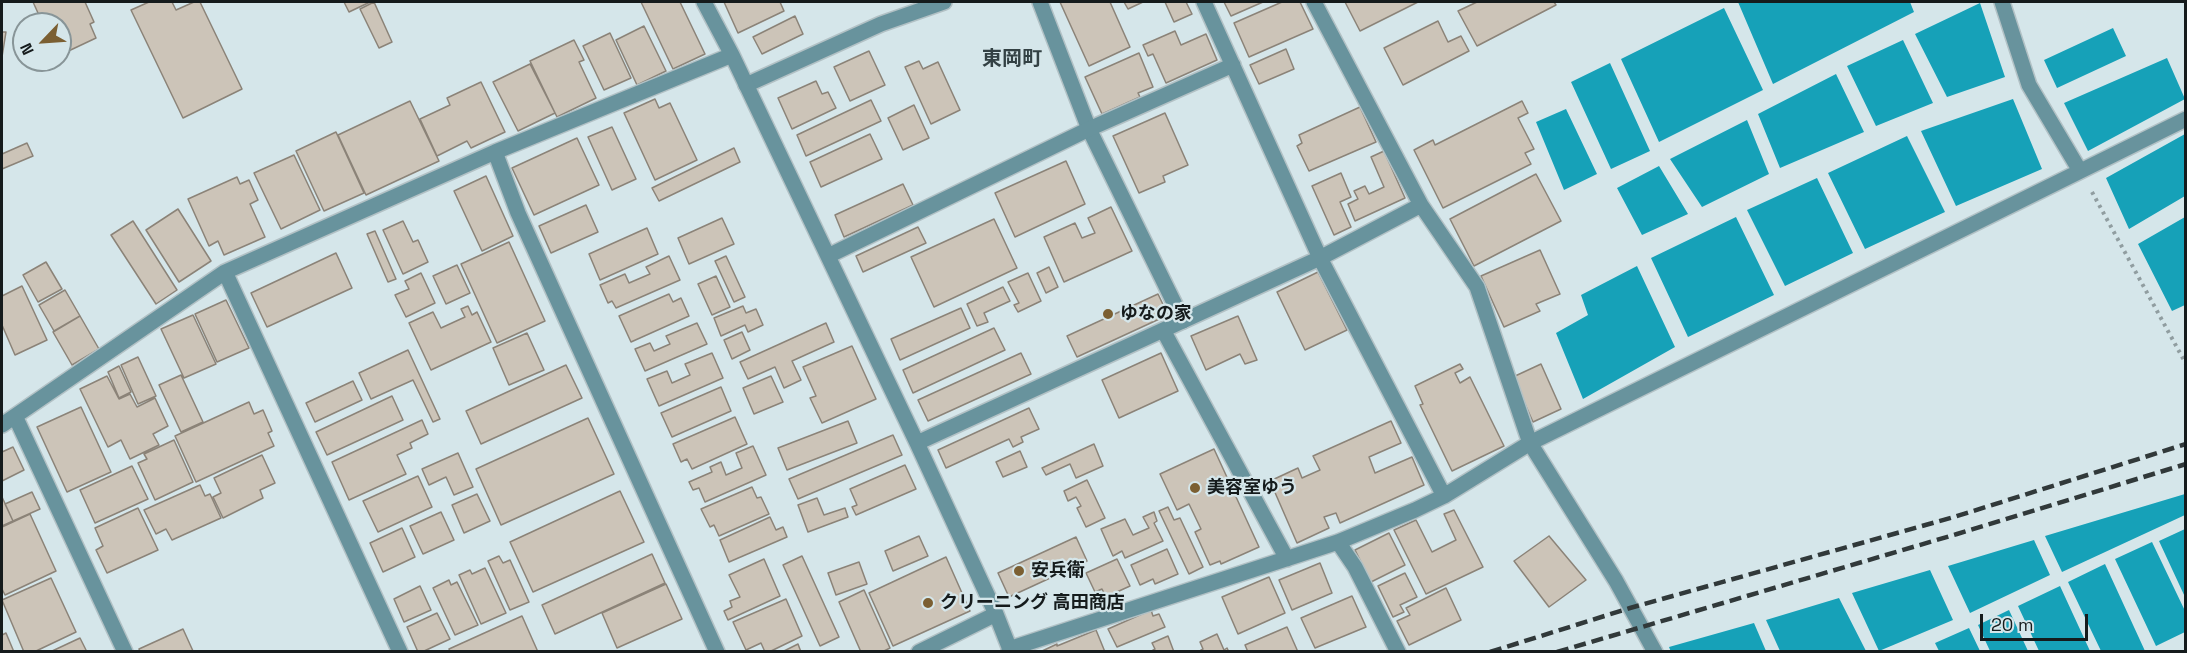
<!DOCTYPE html>
<html>
<head>
<meta charset="utf-8">
<style>
	body { margin:0 }
	#map { position:relative; width:2187px; height:653px; overflow:hidden; background:#d5e6ea; font-family:"Space Grotesk",sans-serif }
	canvas { display:block }
	.frame { position:absolute; inset:0; border:3px solid #151b1c; pointer-events:none }
	.north { position:absolute; left:12px; top:12px; width:60px; height:60px; box-sizing:border-box; background:#d5e6ea; border:2px solid #889598; border-radius:50%; rotate:245deg; font-size:16px; font-weight:700; line-height:24px; text-align:center; color:#151b1c }
	.north::after { content:''; display:block; margin:auto; width:21px; height:27px; background:#7b5f32; clip-path:polygon(50% 0,100% 100%,50% 72%,0 100%) }
	.scale { position:absolute; left:1980px; top:614px; width:108px; height:27px; box-sizing:border-box; border:3px solid #151b1c; border-top:0; padding-left:8px; font-size:18px; line-height:21px; white-space:nowrap; color:#151b1c; -webkit-text-stroke:4px #d5e6ea; paint-order:stroke }
</style>
</head>
<body>
<div id="map">
<canvas width="2187" height="653"></canvas>
<div class="frame"></div>
<div class="north">N</div>
<div class="scale">20 m</div>
</div>
<script>
const c = document.querySelector('canvas').getContext('2d');
c.lineJoin = 'round';
function paint(path, color) { c.fillStyle = color; c.fill(path, 'evenodd'); }
const shape = rows => new Path2D(rows.map(r => 'M' + r).join(''));
function strokePath(path, color, width, dash) { c.strokeStyle = color; c.lineWidth = width; c.lineCap = dash ? 'butt' : 'round'; c.setLineDash(dash || []); c.stroke(path); }
function drawText(font, color, halo, rows, align = 'center') {
  c.font = font + ' "Space Grotesk","Noto Sans JP",sans-serif'; c.lineWidth = 4.5; c.setLineDash([]); c.textBaseline = 'middle'; c.strokeStyle = halo; c.fillStyle = color; for (const [text, x, y, turn = 0] of rows) {
    c.save(); c.translate(x, y); c.rotate((+turn || 0) * Math.PI / 180); c.textAlign = isNaN(turn) ? turn : align; if (halo) c.strokeText(text, 0, 0); c.fillText(text, 0, 0); c.restore();
  }
}
paint(shape([
	[1738,2,1910,2,1914,12,1773,84],
	[1980,3,2005,77,1947,97,1915,34],
	[1724,8,1763,90,1659,142,1621,59],
	[2113,28,2126,56,2057,88,2044,60],
	[1903,40,1933,103,1876,126,1847,66],
	[2167,58,2185,99,2088,151,2064,103],
	[1610,63,1650,151,1611,169,1571,82],
	[1836,74,1864,132,1780,168,1758,114],
	[2013,99,2042,169,1956,206,1921,131],
	[1566,109,1597,174,1564,190,1536,122],
	[1747,120,1769,174,1702,207,1670,159],
	[2185,134,2185,196,2129,229,2106,178],
	[1907,136,1945,212,1865,249,1828,173],
	[1659,166,1688,214,1642,235,1617,188],
	[1817,178,1853,253,1785,286,1747,210],
	[1736,217,1774,295,1688,337,1651,258],
	[2185,217,2185,305,2172,311,2138,244],
	[1637,266,1675,347,1583,399,1556,333,1588,315,1581,295],
	[2185,494,2185,515,2062,572,2045,536],
	[2185,529,2185,597,2159,541],
	[2034,540,2050,575,1970,613,1948,566],
	[2152,542,2186,613,2185,632,2156,646,2115,559],
	[2105,564,2145,651,2101,651,2068,582],
	[1930,570,1953,620,1879,651,1852,593],
	[2060,586,2090,651,2039,651,2018,606],
	[1839,598,1866,651,1780,651,1766,620],
	[2009,610,2028,651,1990,651,1978,625],
	[1754,623,1766,651,1671,652,1669,647],
	[1969,628,1980,651,1939,651,1935,643]
]), '#16a1b8');
const building = shape([
	[33,2,85,2,94,22,90,24,96,38,60,55,60,24,43,24,33,2],
	[149,2,172,2,176,10,194,2,200,2,242,89,183,118,131,10,149,2],
	[344,2,370,2,349,12,344,2],
	[374,2,392,42,379,48,360,9,374,2],
	[641,2,680,2,705,54,673,69,641,2],
	[724,2,780,2,784,11,738,33,724,2],
	[1060,2,1110,2,1130,47,1089,66,1060,2],
	[1124,2,1143,2,1128,9,1124,2],
	[1165,2,1186,2,1192,14,1174,22,1165,2],
	[1224,2,1263,2,1231,16,1224,2],
	[1282,2,1300,2,1313,29,1249,57,1234,23,1282,2],
	[1345,2,1418,2,1360,31,1345,2],
	[1477,2,1554,2,1556,5,1477,46,1458,11,1477,2],
	[795,16,803,34,762,54,753,37,795,16],
	[1438,21,1448,42,1461,36,1469,51,1403,85,1384,48,1438,21],
	[644,26,666,71,637,85,616,40,644,26],
	[1175,31,1181,45,1206,34,1217,60,1166,83,1153,54,1148,56,1143,45,1175,31],
	[2,32,6,32,2,57,2,32],
	[610,33,631,78,604,90,583,46,610,33],
	[574,40,584,60,579,62,596,98,557,117,530,61,574,40],
	[1286,49,1294,69,1259,84,1250,65,1286,49],
	[869,51,885,85,850,101,834,67,869,51],
	[1139,53,1153,87,1138,93,1140,97,1102,114,1085,77,1139,53],
	[919,61,923,69,938,62,960,110,931,124,905,67,919,61],
	[530,64,555,113,518,131,493,82,530,64],
	[816,81,822,94,828,92,836,108,792,129,778,98,816,81],
	[481,82,505,132,471,148,467,141,437,156,420,119,450,105,447,98,481,82],
	[655,99,659,108,670,103,697,160,655,180,624,113,655,99],
	[871,100,881,121,806,156,797,135,871,100],
	[410,101,439,161,366,195,338,135,410,101],
	[1522,101,1528,113,1518,118,1534,149,1525,153,1531,164,1443,208,1414,150,1433,140,1435,145,1522,101],
	[914,105,929,138,903,150,888,118,914,105],
	[1360,107,1376,142,1309,171,1297,146,1302,143,1299,135,1360,107],
	[1165,113,1188,165,1163,176,1165,182,1139,193,1113,136,1165,113],
	[612,127,636,179,612,190,588,137,612,127],
	[336,132,364,193,324,211,296,151,336,132],
	[870,134,882,159,821,187,810,162,870,134],
	[577,138,599,185,534,215,512,168,577,138],
	[27,143,33,156,2,169,2,154,27,143],
	[734,148,740,162,659,201,652,188,734,148],
	[1384,151,1405,198,1355,221,1348,204,1358,199,1354,191,1365,186,1369,194,1384,187,1371,157,1384,151],
	[294,155,320,210,281,229,254,173,294,155],
	[1066,161,1085,204,1015,237,995,193,1066,161],
	[1341,173,1351,197,1340,202,1351,227,1334,235,1312,186,1341,173],
	[1536,174,1561,221,1474,266,1450,219,1536,174],
	[486,176,513,236,482,251,454,191,486,176],
	[237,177,240,184,249,180,258,200,250,204,265,237,224,255,218,241,209,246,188,199,237,177],
	[903,184,913,205,844,237,835,215,903,184],
	[586,205,598,232,551,253,539,226,586,205],
	[1111,207,1132,251,1064,282,1044,237,1075,223,1082,238,1095,233,1088,218,1111,207],
	[178,209,211,261,179,282,146,230,178,209],
	[722,218,734,244,689,264,678,238,722,218],
	[994,219,1017,268,934,307,911,257,994,219],
	[133,221,177,290,156,304,111,235,133,221],
	[403,221,413,242,418,240,428,262,403,274,383,230,403,221],
	[918,227,926,243,863,272,856,256,918,227],
	[647,228,658,254,600,280,589,254,647,228],
	[375,231,396,279,388,282,367,234,375,231],
	[509,242,545,321,497,343,461,264,509,242],
	[1540,250,1560,294,1536,304,1540,311,1504,327,1481,276,1540,250],
	[336,253,352,288,267,327,251,293,336,253],
	[669,256,680,280,616,308,612,301,608,303,600,285,625,274,629,283,650,274,646,267,669,256],
	[726,256,745,297,734,302,715,261,726,256],
	[46,262,62,289,38,302,23,275,46,262],
	[457,265,470,293,446,304,433,276,457,265],
	[1049,267,1058,287,1046,293,1037,273,1049,267],
	[1318,272,1347,330,1305,350,1277,292,1318,272],
	[421,273,435,303,406,317,395,295,409,289,405,281,421,273],
	[1028,273,1041,301,1018,312,1014,305,1019,303,1008,282,1028,273],
	[716,276,730,307,712,315,698,284,716,276],
	[22,286,47,340,15,355,2,325,2,296,22,286],
	[1003,287,1010,301,984,313,988,322,977,326,967,304,1003,287],
	[65,290,80,316,54,331,39,305,65,290],
	[669,294,673,302,681,298,689,316,631,342,619,316,669,294],
	[1158,294,1168,315,1077,357,1067,336,1158,294],
	[226,300,249,348,217,362,195,314,226,300],
	[468,306,472,315,477,312,491,342,431,370,409,323,433,312,441,328,465,317,461,309,468,306],
	[743,306,746,313,756,309,763,325,748,332,745,325,721,336,714,318,743,306],
	[961,308,970,328,900,360,891,339,961,308],
	[193,315,216,364,184,378,161,329,193,315],
	[80,316,99,349,72,365,53,332,80,316],
	[1238,316,1257,360,1245,364,1240,354,1206,370,1191,336,1238,316],
	[697,323,707,344,645,371,635,349,650,343,654,351,670,344,666,336,697,323],
	[826,323,834,342,792,361,801,380,784,388,775,367,748,379,740,362,826,323],
	[994,328,1005,350,913,393,903,370,994,328],
	[742,332,750,350,732,359,724,340,742,332],
	[527,333,544,370,509,385,493,348,527,333],
	[852,346,876,399,822,423,810,398,816,396,803,367,852,346],
	[408,350,440,419,433,422,413,380,371,399,359,373,408,350],
	[712,353,723,378,659,406,647,379,667,371,672,383,690,375,685,364,712,353],
	[1021,353,1031,374,928,421,918,400,1021,353],
	[1161,353,1178,391,1119,418,1102,380,1161,353],
	[138,357,156,396,138,404,121,365,138,357],
	[1460,364,1463,369,1455,373,1460,383,1470,377,1504,446,1452,471,1420,405,1423,404,1415,386,1460,364],
	[1541,364,1561,409,1533,422,1513,377,1541,364],
	[566,365,582,398,481,444,466,411,566,365],
	[119,366,131,392,119,398,108,372,119,366],
	[181,375,203,422,181,432,159,385,181,375],
	[107,376,119,399,130,394,137,407,155,398,168,426,153,434,159,445,130,459,121,440,108,447,80,389,107,376],
	[771,376,783,402,754,414,743,388,771,376],
	[353,381,362,400,315,422,306,403,353,381],
	[721,387,731,411,672,437,661,413,721,387],
	[392,396,403,420,327,455,316,432,392,396],
	[249,402,254,414,263,410,272,431,268,433,274,446,196,482,175,436,249,402],
	[81,407,111,472,67,492,37,427,81,407],
	[1029,408,1039,429,1021,437,1023,442,1013,447,1009,439,946,468,938,450,1029,408],
	[735,417,747,444,692,469,687,459,681,462,673,444,735,417],
	[588,418,614,474,501,525,476,469,588,418],
	[422,420,428,434,410,443,412,448,397,455,406,474,349,500,332,462,422,420],
	[848,421,857,443,787,470,778,448,848,421],
	[1391,421,1401,443,1369,457,1375,473,1412,457,1424,485,1340,523,1336,513,1324,517,1329,528,1297,543,1270,481,1298,468,1302,478,1320,470,1313,456,1391,421],
	[893,435,902,455,798,499,789,479,893,435],
	[174,440,193,482,155,500,138,463,147,459,144,454,174,440],
	[1094,444,1103,466,1076,478,1070,464,1046,475,1042,468,1094,444],
	[753,446,766,475,705,502,699,488,693,490,689,482,712,472,710,467,721,462,726,475,742,468,736,453,753,446],
	[13,447,24,470,2,481,2,452,13,447],
	[1214,449,1259,547,1221,564,1220,561,1210,565,1195,532,1201,529,1189,504,1177,510,1160,474,1214,449],
	[1020,451,1027,467,1003,477,996,462,1020,451],
	[458,453,473,487,454,495,446,477,429,485,422,469,458,453],
	[262,455,275,483,260,490,263,498,223,518,213,497,221,493,214,478,262,455],
	[905,465,916,489,856,515,852,507,857,505,850,489,905,465],
	[132,466,148,499,95,523,80,490,132,466],
	[418,476,432,507,378,532,363,501,418,476],
	[1087,480,1105,518,1086,527,1077,508,1081,506,1076,497,1068,501,1064,491,1087,480],
	[200,485,205,496,210,494,221,518,172,540,166,529,156,534,144,510,200,485],
	[752,487,757,498,761,497,769,514,719,536,714,525,710,527,701,509,752,487],
	[620,491,644,542,533,592,510,542,620,491],
	[32,492,40,509,13,521,5,504,32,492],
	[477,494,490,521,464,533,452,505,477,494],
	[2,497,13,521,2,526,2,497],
	[817,498,824,515,845,508,848,517,808,532,798,505,817,498],
	[1168,507,1174,520,1180,518,1203,567,1189,574,1159,511,1168,507],
	[138,508,158,550,107,573,96,550,103,546,95,528,138,508],
	[1454,510,1483,567,1426,594,1394,530,1416,520,1432,552,1456,540,1444,514,1454,510],
	[441,512,454,540,423,554,410,526,441,512],
	[1154,512,1157,521,1154,523,1163,541,1125,558,1122,551,1113,556,1101,529,1125,519,1133,535,1149,528,1143,517,1154,512],
	[30,514,56,571,5,595,2,589,2,527,30,514],
	[770,517,776,530,783,527,787,537,729,562,720,540,770,517],
	[402,528,415,557,383,572,370,543,402,528],
	[1389,533,1405,565,1371,582,1355,550,1389,533],
	[919,536,928,556,893,571,885,551,919,536],
	[1549,536,1586,580,1549,607,1514,561,1549,536],
	[1076,537,1087,561,1009,597,998,573,1076,537],
	[1167,549,1178,574,1155,584,1153,579,1140,585,1131,565,1167,549],
	[652,554,665,583,555,634,542,605,652,554],
	[499,556,503,563,510,560,529,602,510,610,488,561,499,556],
	[802,556,839,637,820,646,783,565,802,556],
	[946,557,970,611,893,646,869,593,946,557],
	[764,559,780,596,728,620,724,611,732,607,730,601,740,597,729,575,764,559],
	[1117,559,1130,586,1106,597,1102,589,1095,592,1086,573,1117,559],
	[859,562,867,584,836,595,828,573,859,562],
	[1320,563,1332,593,1292,610,1279,580,1320,563],
	[485,568,506,613,481,624,459,575,470,570,472,574,485,568],
	[1405,573,1417,597,1400,605,1404,612,1393,617,1378,586,1405,573],
	[1269,577,1285,613,1238,634,1222,597,1269,577],
	[51,578,76,632,34,652,24,652,2,600,51,578],
	[449,580,451,585,457,582,478,625,455,635,433,588,449,580],
	[666,584,682,619,617,648,602,613,666,584],
	[420,586,431,610,404,622,394,599,420,586],
	[1446,588,1461,620,1409,645,1397,621,1410,615,1406,608,1446,588],
	[864,590,890,648,882,652,861,652,839,602,864,590],
	[1352,596,1366,627,1315,648,1301,618,1352,596],
	[786,599,802,636,769,652,765,652,761,643,746,650,733,622,786,599],
	[1151,610,1153,616,1159,614,1165,627,1117,647,1108,629,1151,610],
	[437,613,450,639,422,652,418,652,407,627,437,613],
	[522,616,538,652,450,652,449,649,522,616],
	[1287,627,1298,652,1248,652,1245,645,1287,627],
	[183,629,193,651,140,652,139,649,183,629],
	[1096,630,1105,652,1040,652,1057,644,1057,646,1096,630],
	[6,633,14,652,2,652,2,635,6,633],
	[1217,634,1224,650,1227,648,1229,652,1198,652,1203,649,1200,642,1217,634],
	[1168,636,1174,652,1150,652,1155,649,1152,643,1168,636],
	[80,638,87,652,50,652,80,638],
	[798,644,801,652,782,652,798,644]
]);
paint(building, '#ccc4b8');
strokePath(building, '#8b8378', 1.5);
const service = shape([
	[1040,2,1089,129,1183,321],
	[746,85,881,24,944,2]
]);
const minor = shape([
	[704,2,732,55,917,443,996,614,1011,652],
	[1204,2,1320,258,1444,496],
	[1314,2,1421,205,1477,287,1530,443,1616,581,1655,652],
	[2002,2,2029,85,2080,171],
	[495,152,518,213,717,652],
	[828,256,1089,129,1233,65],
	[225,272,400,652],
	[1163,330,1287,559],
	[15,416,125,652],
	[2,425,225,272,495,152,732,55],
	[917,443,1320,258,1421,205],
	[1338,542,1355,567,1398,652],
	[1009,649,1338,542,1415,510,1444,496,1530,443,2186,119],
	[919,652,996,614]
]);
strokePath(service, '#b2c1c5', 18);
strokePath(minor, '#b2c1c5', 18);
strokePath(shape([
	[2092,192,2186,364]
]), '#909da0', 4, [3, 4.5]);
strokePath(service, '#68939d', 15);
strokePath(minor, '#68939d', 15);
strokePath(shape([
	[1490,652,1630,608,1954,517,2186,444],
	[1557,652,1957,534,2186,464]
]), '#31393a', 4.5, [12, 6]);
for (const [x, y, r, color] of [
	[1108,314,6,"#7b5f32"],
	[1195,488,6,"#7b5f32"],
	[1019,571,6,"#7b5f32"],
	[928,603,6,"#7b5f32"]
]) { const dot = new Path2D(); dot.arc(x, y, r, 0, 2 * Math.PI); c.fillStyle = color; c.fill(dot); strokePath(dot, '#d5e6ea', 2); }
drawText('bold 18px', '#151b1c', '#d5e6ea', [
	["ゆなの家",1120,314],
	["美容室ゆう",1207,488],
	["安兵衛",1031,571],
	["クリーニング 高田商店",940,603]
], 'left');
drawText('bold 20px', '#334144', '#d5e6ea', [
	["東岡町",1012,60]
]);
</script>
</body>
</html>
